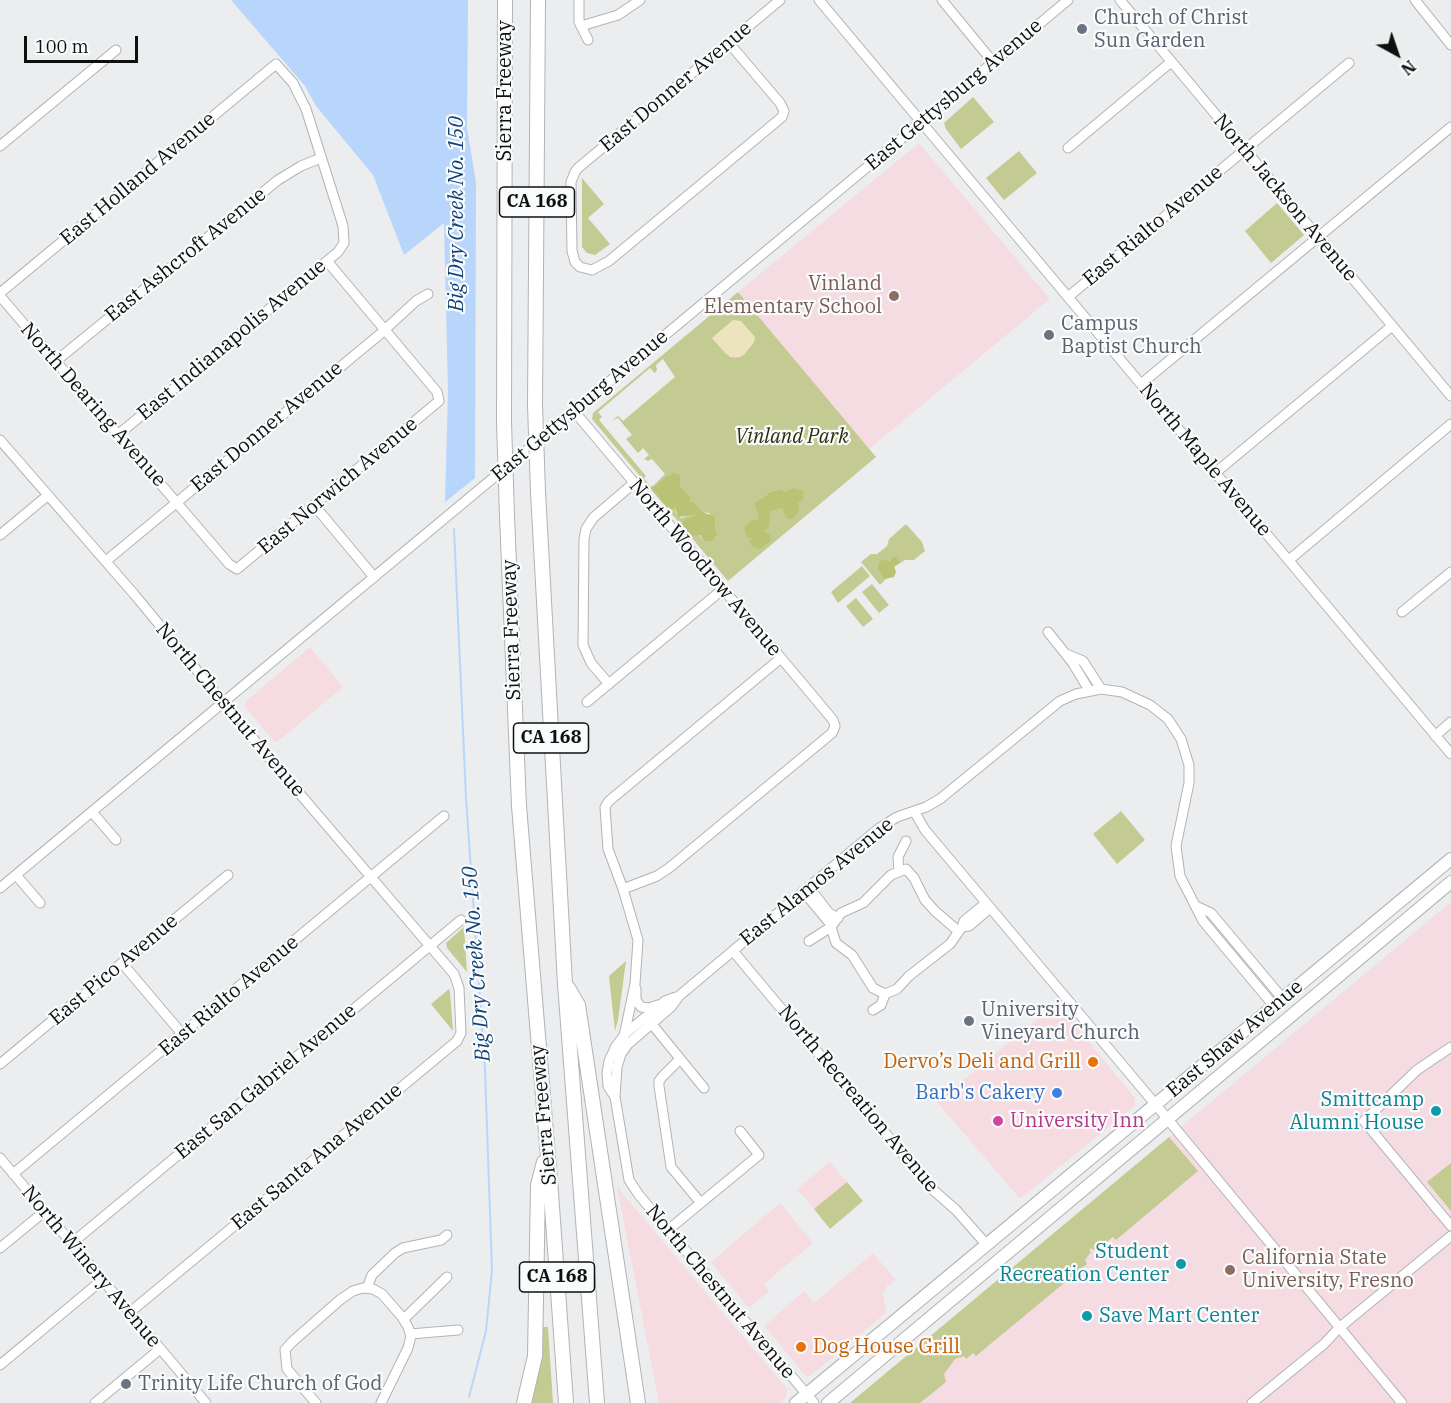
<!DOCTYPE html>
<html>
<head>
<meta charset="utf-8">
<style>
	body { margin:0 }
	#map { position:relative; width:1451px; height:1403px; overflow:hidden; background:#ecedef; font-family:"IBM Plex Serif",serif }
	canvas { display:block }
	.north { position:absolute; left:1367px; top:24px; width:60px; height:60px; -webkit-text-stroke:4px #f9fbfc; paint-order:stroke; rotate:140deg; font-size:16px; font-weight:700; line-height:24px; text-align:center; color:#0e0f0f }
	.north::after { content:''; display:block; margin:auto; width:21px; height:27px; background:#0e0f0f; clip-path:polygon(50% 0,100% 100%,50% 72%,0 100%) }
	.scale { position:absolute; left:24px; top:36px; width:114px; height:27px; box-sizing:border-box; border:3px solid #0e0f0f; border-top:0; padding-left:8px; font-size:18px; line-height:21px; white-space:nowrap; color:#0e0f0f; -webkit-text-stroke:4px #f9fbfc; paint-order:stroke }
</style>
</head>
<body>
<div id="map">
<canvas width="1451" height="1403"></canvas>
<div class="north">N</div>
<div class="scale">100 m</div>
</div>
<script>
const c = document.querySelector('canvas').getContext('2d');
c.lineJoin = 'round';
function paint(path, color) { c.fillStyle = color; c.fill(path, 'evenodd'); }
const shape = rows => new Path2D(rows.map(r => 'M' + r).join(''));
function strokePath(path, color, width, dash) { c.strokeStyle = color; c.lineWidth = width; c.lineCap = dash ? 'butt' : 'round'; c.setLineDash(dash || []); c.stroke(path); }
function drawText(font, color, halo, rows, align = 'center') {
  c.font = font + ' "IBM Plex Serif",serif'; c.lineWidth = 4.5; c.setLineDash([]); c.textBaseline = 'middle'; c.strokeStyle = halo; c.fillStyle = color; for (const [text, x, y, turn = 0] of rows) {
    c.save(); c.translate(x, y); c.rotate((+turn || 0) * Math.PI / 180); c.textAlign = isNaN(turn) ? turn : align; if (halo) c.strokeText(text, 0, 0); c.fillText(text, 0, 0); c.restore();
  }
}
paint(shape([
	[310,647,343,687,276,743,245,707,246,701],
	[1057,1003,1135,1098,1135,1106,1020,1199,937,1102],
	[830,1162,847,1182,814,1209,797,1189],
	[617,1187,787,1389,786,1397,779,1403,659,1403],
	[780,1203,813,1243,764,1284,769,1291,749,1308,711,1262],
	[873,1253,896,1280,887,1286,883,1293,886,1313,810,1376,806,1376,764,1326,804,1291,814,1303]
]), '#f6dce0');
paint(shape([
	[919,143,1050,299,869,449,738,292],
	[1451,902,1451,1403,850,1403,1169,1137]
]), '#f5dce3');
paint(shape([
	[973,97,994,122,961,149,946,129,944,123],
	[1019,151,1037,173,1004,200,986,178],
	[582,178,604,204,588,218,610,244,595,255,587,253,582,247],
	[1277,203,1304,235,1271,263,1245,231],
	[738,292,876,457,728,581,592,419,593,413],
	[712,338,754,342,740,357,730,357],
	[663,359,675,377,623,421,618,416,611,421,618,418,632,435,626,439,638,453,643,448,649,455,644,459,648,461,652,459,665,474,653,486,650,486,644,478,646,476,599,420,602,417,598,412,650,368,655,373,657,370,656,365],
	[680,485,691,498,690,502,693,501,703,512,709,513,718,534,713,541,704,541,685,519,696,515,695,514,681,518,676,513,675,506,662,499],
	[781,489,785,492,782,508,769,512,769,527,752,538,760,515,754,503,772,491],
	[906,524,922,542,925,551,914,560,905,560,897,565,887,573,889,576,880,585,861,562,871,554,877,554,887,546,889,539],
	[862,566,870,576,838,603,831,592],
	[872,584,889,605,879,613,862,592],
	[856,598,873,619,863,627,846,606],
	[1121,811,1145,840,1117,864,1093,834],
	[464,927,467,972,447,948,446,943],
	[626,961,618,1020,615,1031,609,976],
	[449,989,450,992,453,1031,431,1004],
	[1169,1137,1198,1171,1116,1240,1113,1237,1102,1246,1093,1250,1091,1248,1089,1250,1091,1252,1085,1260,1087,1264,976,1356,973,1353,966,1359,964,1356,955,1359,944,1374,946,1382,920,1403,850,1403],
	[1451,1163,1451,1211,1427,1182],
	[847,1182,863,1201,830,1229,814,1209],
	[542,1327,548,1327,553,1403,532,1403,541,1361]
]), '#c4cb92');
paint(shape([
	[674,473,680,475,680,485,691,498,690,502,693,501,703,512,715,517,715,527,718,534,713,541,704,541,700,535,691,536,682,524,685,519,696,515,678,517,675,507,672,509,667,507,652,489,666,477],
	[794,488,803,491,803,500,798,503,799,511,793,519,787,519,782,508,770,512,769,527,764,531,770,535,771,541,760,549,752,546,749,541,752,538,747,537,744,528,751,521,757,520,759,515,754,503,772,491,781,489,785,492],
	[893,557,896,557,900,563,894,566,896,572,894,577,884,579,878,568,879,562,885,559,890,562]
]), '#bac375');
paint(shape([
	[733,320,741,321,755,337,754,342,744,355,735,358,726,354,712,338]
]), '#ede4be');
paint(shape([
	[231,0,468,0,467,128,476,182,475,478,445,502,448,392,444,223,404,255,373,175,316,106,305,86]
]), '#b8d5fb');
strokePath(shape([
	[454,529,466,798,485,1070,492,1270,486,1331,469,1397]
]), '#b8d5fb', 2);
const minor = shape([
	[579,0,579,22,588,40],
	[819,0,1451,754],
	[942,0,993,62],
	[1120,0,1451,396],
	[1415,0,1451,45],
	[581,26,618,15,640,0],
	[729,43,780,103,784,111,782,117,609,261,592,270,580,267,575,262,572,251,571,182,575,172,578,168,780,0],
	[0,146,116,50],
	[1068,148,1171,62],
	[0,293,276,64,293,83,306,109,343,226,344,243,338,252,327,261,119,434],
	[0,296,229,564,237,569,439,401,437,392,327,261],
	[1068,297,1349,63],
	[56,361,278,180,301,166,321,158],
	[1141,384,1451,127],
	[574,411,833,720,835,726,832,733,669,868,657,876,623,889],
	[0,440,134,594,270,759,454,974,459,988,461,1033,457,1041,129,1313],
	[1215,473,1392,326],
	[314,505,374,577],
	[0,535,47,496],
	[1289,560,1451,424],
	[106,561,379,335,416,301,428,294],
	[1402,612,1451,572],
	[1048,632,1072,662,1089,690],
	[1066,654,1083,661,1101,689],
	[609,684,591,663,583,645,584,539,586,529,593,518,634,483],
	[587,702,723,589],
	[1435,736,1451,722],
	[914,811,925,830,1156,1105,1402,1403],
	[92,812,116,840],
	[899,872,898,857,906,841],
	[16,875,40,903],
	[809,887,829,913,838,918],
	[0,888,1068,0],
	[803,891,832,926],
	[986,903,964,921,962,927,969,926,990,908],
	[1196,906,1211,913,1283,999],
	[958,931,935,911,925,900,914,878,906,869,891,875,863,903,841,913,831,927,836,943,852,955,873,988,885,994,897,989,909,976,950,944,962,927],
	[809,941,831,927],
	[733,951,932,1189,956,1210,986,1244],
	[122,963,183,1035],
	[636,989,636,1000,641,1007,649,1008,658,1005],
	[873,1010,881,1005,885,994],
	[651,1023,704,1088],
	[624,1036,635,984,638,940,623,889,608,849,605,807,609,801,781,658],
	[1451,1047,1417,1070,1364,1121,1451,1226],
	[680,1059,663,1076,659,1081,659,1086,671,1167,700,1202],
	[0,1064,228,875],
	[615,1097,608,1086,607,1073,609,1061,616,1046,626,1033,665,1001,676,997],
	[0,1158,206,1403],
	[13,1174,444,816],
	[668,1230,759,1155,740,1131],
	[72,1243,461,920],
	[0,1248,45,1211],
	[367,1288,372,1275,395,1253,403,1248,441,1240,447,1235],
	[404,1319,447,1277],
	[410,1334,458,1330],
	[0,1365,102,1280],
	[95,1403,160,1349],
	[316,1403,287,1369,285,1350,292,1342,341,1299,353,1291,363,1288,373,1289,382,1294,402,1317,408,1327,411,1336,408,1348,381,1403],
	[814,1403,639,1195,629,1180,615,1097,617,1067,621,1054,628,1044,671,1007,679,996,878,829,897,817,926,807,940,799,1060,701,1076,694,1101,689,1122,692,1150,705,1168,719,1181,739,1189,765,1189,783,1176,846,1180,876,1203,921,1274,1006],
	[1252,1403,1324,1344,1339,1328,1451,1236]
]);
const major = shape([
	[796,1403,1451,859],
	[828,1403,1451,882]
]);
const highway = shape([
	[535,405,538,0],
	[504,422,505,0],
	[538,492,565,984,597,1403],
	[507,516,519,806,551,1193,566,1403],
	[568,988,578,1005,638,1403],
	[524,1403,535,1356,538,1185,544,1162]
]);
strokePath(minor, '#b2b3b4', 11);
strokePath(major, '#b2b3b4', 14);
strokePath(highway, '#b2b3b4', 16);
strokePath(minor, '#fff', 9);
strokePath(major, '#fff', 12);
strokePath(highway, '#fff', 14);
const highwayBridge = shape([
	[535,405,538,492],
	[504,422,507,516]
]);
strokePath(highwayBridge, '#b2b3b4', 16, []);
strokePath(highwayBridge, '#fff', 14);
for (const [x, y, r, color] of [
	[1082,29,6,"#6b7280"],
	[894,296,6,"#8d6e63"],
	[1049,335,6,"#6b7280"],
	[969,1021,6,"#6b7280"],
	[1093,1062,6,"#e8710a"],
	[1057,1093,6,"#3f7fe0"],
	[1436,1111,6,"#0f9aa8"],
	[998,1121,6,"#d1479c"],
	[1181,1264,6,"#0f9aa8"],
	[1230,1270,6,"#8d6e63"],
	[1087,1316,6,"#0f9aa8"],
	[801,1347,6,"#e8710a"],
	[126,1384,6,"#6b7280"]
]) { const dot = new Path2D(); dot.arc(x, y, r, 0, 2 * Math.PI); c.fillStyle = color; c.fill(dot); strokePath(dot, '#f9fbfc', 2); }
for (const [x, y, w] of [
	[537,202,75],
	[551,738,75],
	[557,1277,75]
]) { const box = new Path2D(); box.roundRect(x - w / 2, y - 15, w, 30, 4.5); c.fillStyle = '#f9fbfc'; c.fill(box); strokePath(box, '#0e0f0f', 1.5); }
drawText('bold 18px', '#0e0f0f', null, [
	["CA 168",537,202],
	["CA 168",551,738],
	["CA 168",557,1277]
]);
drawText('20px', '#5b616d', '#f9fbfc', [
	["Church of Christ",1094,18],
	["Sun Garden",1094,41],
	["Campus",1061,324],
	["Baptist Church",1061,347],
	["University",981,1010],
	["Vineyard Church",981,1033],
	["Trinity Life Church of God",138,1384]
], 'left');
drawText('20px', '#0e0f0f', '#f9fbfc', [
	["East Donner Avenue",676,87,-40],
	["Sierra Freeway",505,91,-90],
	["East Gettysburg Avenue",954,95,-40],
	["East Holland Avenue",138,179,-40],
	["North Jackson Avenue",1285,198,50],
	["East Rialto Avenue",1153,226,-40],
	["East Ashcroft Avenue",186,255,-39],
	["East Indianapolis Avenue",232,340,-40],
	["North Dearing Avenue",93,405,49],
	["East Gettysburg Avenue",580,406,-40],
	["East Donner Avenue",267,427,-40],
	["North Maple Avenue",1205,460,50],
	["East Norwich Avenue",338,486,-40],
	["North Woodrow Avenue",705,568,50],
	["Sierra Freeway",512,630,-92],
	["North Chestnut Avenue",230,710,50],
	["East Alamos Avenue",817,882,-39],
	["East Pico Avenue",114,970,-40],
	["East Rialto Avenue",229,996,-40],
	["East Shaw Avenue",1235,1039,-40],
	["East San Gabriel Avenue",266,1082,-40],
	["North Recreation Avenue",858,1099,50],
	["Sierra Freeway",544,1115,-95],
	["East Santa Ana Avenue",317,1157,-40],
	["North Winery Avenue",91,1267,50],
	["North Chestnut Avenue",720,1292,50]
]);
drawText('20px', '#785e54', '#f9fbfc', [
	["Vinland",882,284],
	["Elementary School",882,307],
	["California State",1242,1258,"left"],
	["University, Fresno",1242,1281,"left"]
], 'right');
drawText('italic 20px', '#2b2e0b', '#f9fbfc', [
	["Vinland Park",792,437]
]);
drawText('20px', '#c56008', '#f9fbfc', [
	["Dervo’s Deli and Grill",1081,1062],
	["Dog House Grill",813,1347,"left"]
], 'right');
drawText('20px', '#366cbe', '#f9fbfc', [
	["Barb's Cakery",1045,1093]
], 'right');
drawText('20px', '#0d838f', '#f9fbfc', [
	["Smittcamp",1424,1100],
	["Alumni House",1424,1123],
	["Student",1169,1252],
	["Recreation Center",1169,1275],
	["Save Mart Center",1099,1316,"left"]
], 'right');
drawText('20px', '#b23c85', '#f9fbfc', [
	["University Inn",1010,1121]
], 'left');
drawText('italic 21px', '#0f4076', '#f9fbfc', [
	["Big Dry Creek No. 150",457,214,-90],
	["Big Dry Creek No. 150",477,964,-94]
]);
</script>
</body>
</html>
